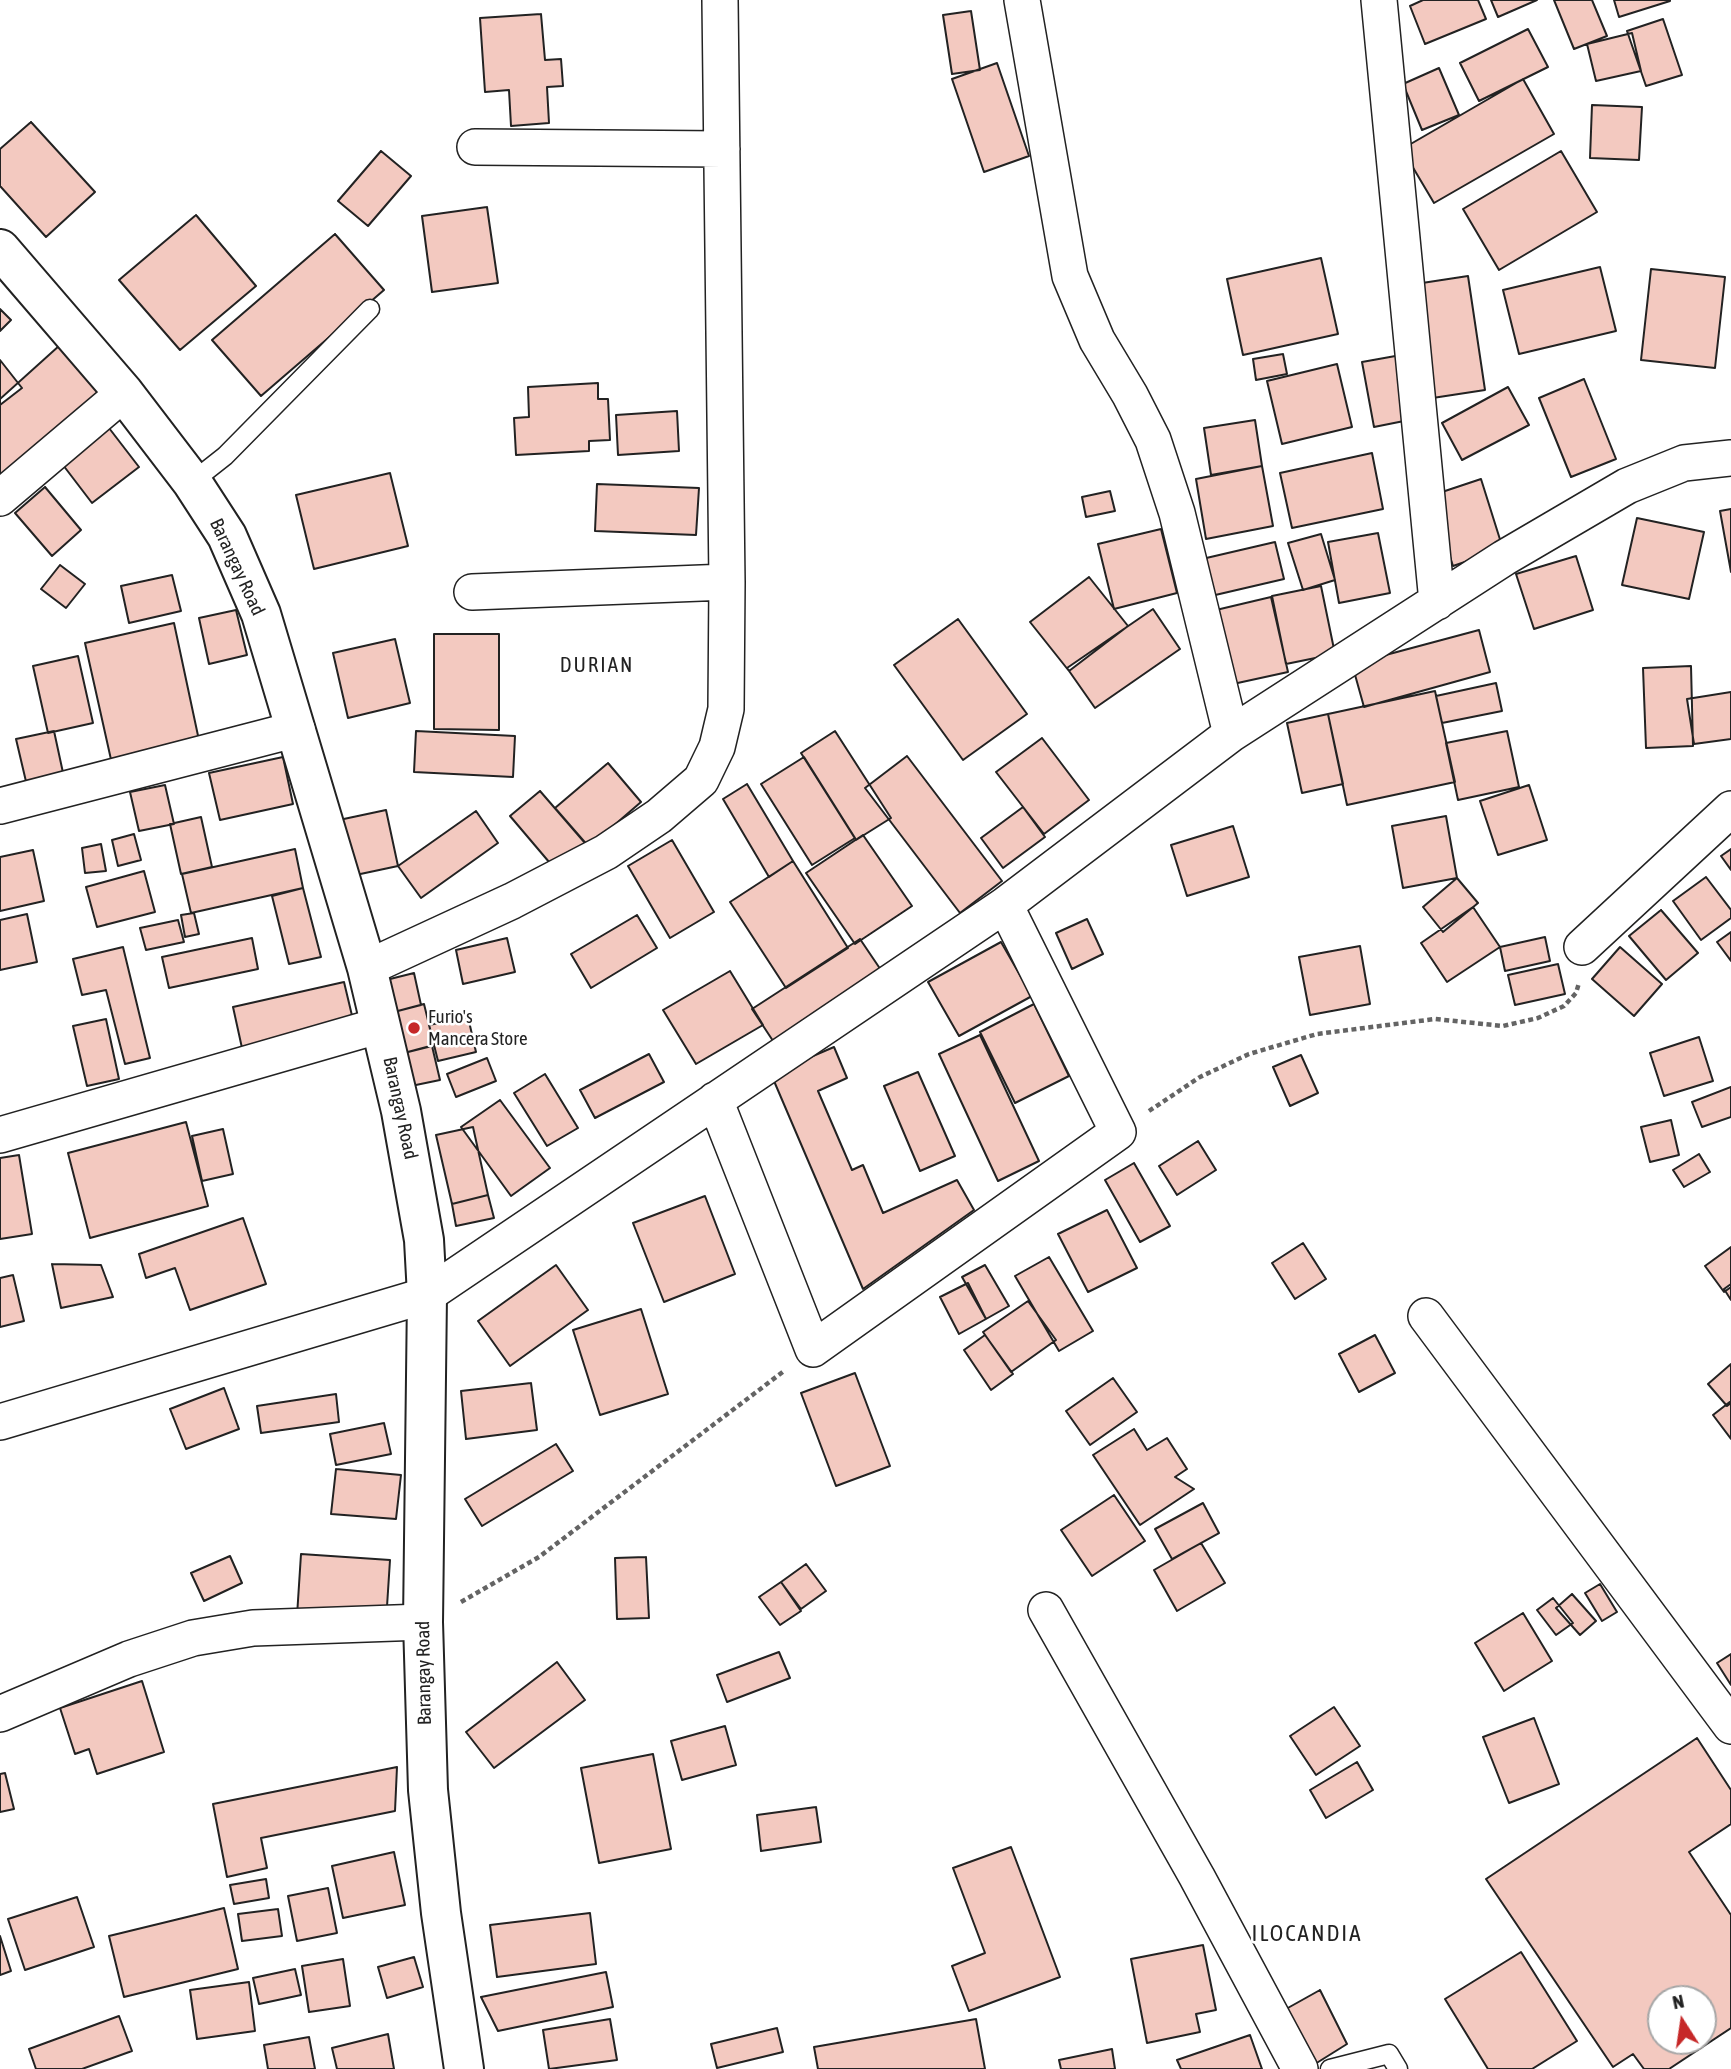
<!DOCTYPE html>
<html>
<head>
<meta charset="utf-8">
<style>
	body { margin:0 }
	#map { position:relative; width:1731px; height:2069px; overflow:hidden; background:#fff; font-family:"Asap Condensed",sans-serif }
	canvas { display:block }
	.north { position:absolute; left:1647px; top:1985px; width:70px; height:70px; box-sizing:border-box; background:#fff; border:2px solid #a7a7a7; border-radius:50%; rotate:348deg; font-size:19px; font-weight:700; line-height:28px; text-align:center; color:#222 }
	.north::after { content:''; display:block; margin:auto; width:24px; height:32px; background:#c62828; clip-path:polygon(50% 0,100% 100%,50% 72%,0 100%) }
</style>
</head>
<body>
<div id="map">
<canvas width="1731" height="2069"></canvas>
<div class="north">N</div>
</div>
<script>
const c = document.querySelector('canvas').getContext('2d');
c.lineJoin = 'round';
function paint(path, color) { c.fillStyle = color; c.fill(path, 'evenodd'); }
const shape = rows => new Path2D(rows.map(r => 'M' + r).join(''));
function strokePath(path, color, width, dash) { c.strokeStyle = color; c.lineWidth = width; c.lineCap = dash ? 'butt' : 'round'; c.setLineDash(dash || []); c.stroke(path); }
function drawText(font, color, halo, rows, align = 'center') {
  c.font = font + ' "Asap Condensed",sans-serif'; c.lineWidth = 5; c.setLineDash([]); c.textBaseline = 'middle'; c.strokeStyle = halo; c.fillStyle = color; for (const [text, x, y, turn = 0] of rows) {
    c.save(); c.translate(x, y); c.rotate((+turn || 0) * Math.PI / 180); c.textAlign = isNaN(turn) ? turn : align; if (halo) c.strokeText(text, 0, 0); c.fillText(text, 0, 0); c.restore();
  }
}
const building = shape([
	[1423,0,1478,0,1486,19,1425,44,1410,6,1423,0],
	[1491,0,1537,0,1498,17,1491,0],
	[1554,0,1592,0,1607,36,1574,49,1554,0],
	[1614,0,1670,0,1670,1,1619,17,1614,0],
	[971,11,980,70,952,74,943,15,971,11],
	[541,14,545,60,561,59,563,86,547,87,549,123,511,126,509,90,485,92,480,18,541,14],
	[1663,19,1682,75,1646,86,1627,31,1663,19],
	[1528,29,1548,67,1479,101,1460,63,1528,29],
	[1632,33,1641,71,1596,81,1587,44,1632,33],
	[997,63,1029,156,984,172,952,79,997,63],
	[1439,68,1459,115,1422,130,1403,84,1439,68],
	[1523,79,1554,134,1434,203,1402,149,1523,79],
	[1592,105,1642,107,1639,160,1590,158,1592,105],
	[31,122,95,192,46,237,0,186,0,149,31,122],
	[381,151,411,176,368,226,338,201,381,151],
	[1561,151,1597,212,1499,270,1463,209,1561,151],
	[487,207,498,283,432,292,422,216,487,207],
	[196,215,256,286,180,350,119,280,196,215],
	[335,234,384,290,261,396,212,340,335,234],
	[1321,258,1338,334,1243,355,1227,279,1321,258],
	[1600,267,1616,331,1519,354,1503,290,1600,267],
	[1651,269,1725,277,1715,368,1641,360,1651,269],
	[1468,276,1485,390,1426,399,1409,285,1468,276],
	[0,309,11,320,0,331,0,309],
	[60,345,101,390,0,481,0,399,60,345],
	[1283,354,1287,374,1256,380,1253,359,1283,354],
	[1401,355,1414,419,1374,427,1362,362,1401,355],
	[0,360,22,388,0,405,0,360],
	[1337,364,1352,427,1282,444,1267,381,1337,364],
	[1584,379,1616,459,1571,477,1539,398,1584,379],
	[598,383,598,399,608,399,610,440,589,441,589,451,516,455,514,418,529,417,528,387,598,383],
	[1508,387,1529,425,1462,460,1442,423,1508,387],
	[677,411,679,451,618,455,616,415,677,411],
	[1255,420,1262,466,1211,475,1204,428,1255,420],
	[109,428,139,467,92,503,63,465,109,428],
	[1372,453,1383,509,1292,528,1280,473,1372,453],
	[1262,466,1273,526,1206,539,1196,479,1262,466],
	[390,473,408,546,314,569,296,495,390,473],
	[1481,479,1503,549,1453,566,1430,496,1481,479],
	[597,484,699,488,696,535,595,531,597,484],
	[45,487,81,530,52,556,15,513,45,487],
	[1110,491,1115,511,1086,517,1082,497,1110,491],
	[1731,509,1731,572,1720,511,1731,509],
	[1637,518,1704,532,1689,599,1622,585,1637,518],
	[1161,529,1177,593,1114,609,1098,544,1161,529],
	[1378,533,1390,593,1339,603,1328,542,1378,533],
	[1321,534,1335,580,1303,590,1288,543,1321,534],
	[1275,542,1284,579,1211,596,1202,559,1275,542],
	[1576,556,1593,610,1534,629,1516,574,1576,556],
	[60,565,85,584,66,608,41,589,60,565],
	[172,575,181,611,129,623,121,586,172,575],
	[1089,577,1128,626,1069,671,1030,622,1089,577],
	[1321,586,1335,654,1286,664,1272,596,1321,586],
	[1271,597,1288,672,1233,684,1216,610,1271,597],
	[1153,609,1180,649,1095,708,1067,668,1153,609],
	[236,610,247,655,209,664,199,618,236,610],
	[958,619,1027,714,963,760,894,665,958,619],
	[174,623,200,745,112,764,85,643,174,623],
	[1479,630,1490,672,1364,707,1352,664,1479,630],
	[434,634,499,634,499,730,434,729,434,634],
	[395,639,410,703,348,718,333,653,395,639],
	[78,656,93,723,48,733,33,666,78,656],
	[1691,666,1693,746,1646,748,1643,668,1691,666],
	[1496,683,1502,711,1442,723,1436,696,1496,683],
	[1435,691,1455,782,1347,805,1328,714,1435,691],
	[1731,692,1731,739,1694,744,1687,699,1731,692],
	[1328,714,1343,784,1302,793,1287,723,1328,714],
	[54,731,65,782,28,790,16,739,54,731],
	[416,731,515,736,513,777,414,772,416,731],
	[835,731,891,818,856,840,801,753,835,731],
	[1507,731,1519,787,1458,800,1446,743,1507,731],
	[1042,738,1089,800,1044,834,996,772,1042,738],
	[907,756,1002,881,960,913,865,788,907,756],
	[283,757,293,804,220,820,209,773,283,757],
	[804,757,855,838,812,865,761,784,804,757],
	[608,763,641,802,589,847,555,808,608,763],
	[747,784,793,861,769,877,723,799,747,784],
	[165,785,174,824,139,831,130,792,165,785],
	[1529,785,1547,840,1498,855,1480,801,1529,785],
	[540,791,585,843,555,869,510,816,540,791],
	[1023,807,1045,837,1003,868,981,838,1023,807],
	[386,810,398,866,351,876,339,820,386,810],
	[476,811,498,843,421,898,398,866,476,811],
	[1446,816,1457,878,1403,888,1392,826,1446,816],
	[201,817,212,867,181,874,170,824,201,817],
	[1233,826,1249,877,1187,896,1171,845,1233,826],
	[134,834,141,860,118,866,112,840,134,834],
	[863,835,912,906,855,944,806,873,863,835],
	[672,840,714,912,670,938,628,866,672,840],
	[101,844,106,871,85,873,82,848,101,844],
	[295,849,303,888,191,913,182,874,295,849],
	[1731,849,1731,870,1721,856,1731,849],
	[33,850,44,901,0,911,0,857,33,850],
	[793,861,848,948,786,988,730,902,793,861],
	[144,871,155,912,97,927,86,887,144,871],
	[1706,877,1731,910,1731,918,1701,940,1673,901,1706,877],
	[1457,878,1478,903,1443,932,1423,907,1457,878],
	[303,888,321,957,289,964,272,896,303,888],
	[1473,907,1500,947,1447,982,1421,943,1473,907],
	[1661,910,1698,953,1666,980,1629,936,1661,910],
	[194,913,199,934,185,937,181,915,194,913],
	[27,914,37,962,0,970,0,920,27,914],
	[637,915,657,948,591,988,571,954,637,915],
	[1087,919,1103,954,1072,969,1056,933,1087,919],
	[178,920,184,942,146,950,140,928,178,920],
	[1731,932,1731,961,1717,942,1731,932],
	[1545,937,1550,961,1505,971,1500,947,1545,937],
	[252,938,258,969,169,988,162,957,252,938],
	[507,938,515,972,463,984,456,950,507,938],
	[860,939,887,979,779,1050,752,1009,860,939],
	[1001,942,1032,996,959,1036,928,982,1001,942],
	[1360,946,1370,1004,1310,1015,1299,957,1360,946],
	[123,947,150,1058,125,1064,106,990,82,995,73,959,123,947],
	[1620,947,1662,984,1634,1016,1592,979,1620,947],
	[1558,964,1565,994,1515,1005,1508,975,1558,964],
	[730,971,763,1025,696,1064,663,1010,730,971],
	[414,973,421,1005,394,1012,386,980,414,973],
	[344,982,354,1024,242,1048,233,1007,344,982],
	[424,1004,434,1045,404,1053,394,1012,424,1004],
	[1034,1004,1069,1076,1015,1103,980,1032,1034,1004],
	[468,1017,476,1052,438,1061,429,1025,468,1017],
	[106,1019,119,1079,87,1086,73,1026,106,1019],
	[980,1035,1039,1161,998,1181,939,1054,980,1035],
	[1699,1037,1713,1081,1664,1096,1650,1053,1699,1037],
	[432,1046,440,1080,411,1086,404,1053,432,1046],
	[834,1047,847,1078,818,1091,852,1170,863,1165,883,1213,957,1180,974,1210,863,1289,771,1074,834,1047],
	[649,1054,664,1082,595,1118,580,1090,649,1054],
	[1301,1055,1318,1093,1290,1106,1273,1067,1301,1055],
	[487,1058,496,1081,456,1097,447,1074,487,1058],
	[918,1072,955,1156,920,1171,884,1086,918,1072],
	[545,1074,578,1128,547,1146,514,1093,545,1074],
	[1731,1087,1731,1117,1702,1127,1692,1102,1731,1087],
	[500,1100,550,1168,511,1196,461,1127,500,1100],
	[1671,1120,1679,1155,1650,1162,1641,1127,1671,1120],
	[186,1122,208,1206,90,1238,68,1153,186,1122],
	[473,1127,488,1195,452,1204,436,1135,473,1127],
	[223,1129,233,1174,202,1181,192,1136,223,1129],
	[1198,1141,1216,1170,1177,1195,1159,1166,1198,1141],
	[1699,1154,1710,1172,1684,1187,1673,1170,1699,1154],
	[19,1155,32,1234,0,1239,0,1158,19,1155],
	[1134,1163,1170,1226,1140,1242,1105,1180,1134,1163],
	[488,1195,494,1218,456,1226,452,1204,488,1195],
	[705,1196,735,1274,664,1302,633,1223,705,1196],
	[1107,1210,1137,1268,1088,1292,1058,1234,1107,1210],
	[243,1218,266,1284,190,1310,175,1268,146,1278,139,1254,243,1218],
	[1303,1243,1326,1279,1295,1299,1272,1263,1303,1243],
	[1731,1247,1731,1287,1724,1292,1705,1266,1731,1247],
	[1049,1257,1093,1331,1059,1351,1015,1276,1049,1257],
	[52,1264,101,1265,113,1297,61,1308,52,1264],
	[556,1265,588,1310,510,1366,478,1321,556,1265],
	[985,1265,1009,1306,986,1319,962,1277,985,1265],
	[13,1275,24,1321,0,1327,0,1278,13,1275],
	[968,1283,986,1319,959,1334,940,1297,968,1283],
	[1731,1284,1731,1300,1724,1289,1731,1284],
	[1028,1301,1056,1340,1011,1372,983,1332,1028,1301],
	[641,1309,668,1394,600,1415,573,1330,641,1309],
	[985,1335,1013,1374,991,1390,964,1350,985,1335],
	[1375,1335,1395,1373,1359,1392,1339,1354,1375,1335],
	[1731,1364,1731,1403,1727,1406,1708,1384,1731,1364],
	[855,1373,890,1466,836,1486,801,1393,855,1373],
	[1113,1378,1137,1412,1090,1445,1066,1411,1113,1378],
	[531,1383,537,1430,466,1439,461,1391,531,1383],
	[224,1388,239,1429,186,1449,170,1409,224,1388],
	[336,1394,339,1422,261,1433,257,1406,336,1394],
	[1731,1401,1731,1439,1713,1415,1731,1401],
	[384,1423,391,1454,336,1465,330,1434,384,1423],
	[1134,1429,1147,1450,1167,1438,1187,1469,1175,1477,1194,1489,1140,1525,1093,1455,1134,1429],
	[556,1444,573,1471,482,1526,465,1499,556,1444],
	[336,1469,401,1475,396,1519,331,1514,336,1469],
	[1114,1495,1145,1541,1092,1576,1061,1530,1114,1495],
	[1203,1503,1219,1533,1172,1559,1155,1529,1203,1503],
	[1201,1543,1225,1583,1177,1611,1154,1570,1201,1543],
	[301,1554,390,1560,386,1622,297,1616,301,1554],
	[230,1556,242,1583,204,1601,191,1573,230,1556],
	[646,1557,649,1618,617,1619,615,1558,646,1557],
	[806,1564,826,1591,801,1609,781,1582,806,1564],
	[781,1582,801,1611,780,1625,759,1597,781,1582],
	[1600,1584,1617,1612,1602,1621,1585,1593,1600,1584],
	[1572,1594,1596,1621,1580,1635,1556,1608,1572,1594],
	[1553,1598,1573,1623,1556,1635,1537,1610,1553,1598],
	[1523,1613,1552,1661,1504,1691,1475,1643,1523,1613],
	[779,1652,790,1678,727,1702,717,1675,779,1652],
	[1731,1654,1731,1685,1717,1663,1731,1654],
	[557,1662,585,1700,494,1768,466,1732,557,1662],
	[142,1681,164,1752,97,1774,89,1749,75,1754,60,1708,142,1681],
	[1334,1707,1360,1746,1316,1775,1290,1736,1334,1707],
	[1534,1718,1559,1784,1509,1803,1483,1737,1534,1718],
	[725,1726,736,1765,682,1780,671,1741,725,1726],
	[1697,1738,1731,1790,1731,1824,1689,1852,1731,1915,1731,2028,1669,2069,1644,2069,1633,2054,1613,2067,1486,1879,1697,1738],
	[1661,1999,1703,1999,1703,2041,1661,2041,1661,1999],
	[653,1754,671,1849,599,1863,581,1768,653,1754],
	[1357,1762,1373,1790,1326,1818,1310,1790,1357,1762],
	[397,1767,395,1811,261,1838,267,1868,227,1877,213,1804,397,1767],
	[5,1773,14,1809,0,1812,0,1774,5,1773],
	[816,1807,821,1842,761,1851,757,1815,816,1807],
	[1011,1847,1060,1977,969,2011,952,1966,985,1953,953,1868,1011,1847],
	[394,1852,405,1905,343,1918,332,1866,394,1852],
	[266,1879,269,1898,234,1904,230,1885,266,1879],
	[328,1888,337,1933,297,1941,288,1896,328,1888],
	[77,1897,94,1947,25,1970,8,1919,77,1897],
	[224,1908,238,1969,124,1997,109,1936,224,1908],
	[278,1909,282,1936,242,1941,238,1914,278,1909],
	[590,1913,596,1964,497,1977,490,1925,590,1913],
	[0,1936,11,1971,0,1975,0,1936],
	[1203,1945,1216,2010,1196,2014,1200,2032,1147,2043,1131,1959,1203,1945],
	[1521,1952,1577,2041,1532,2069,1488,2069,1445,1999,1521,1952],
	[414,1957,423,1987,387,1998,378,1967,414,1957],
	[343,1959,350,2006,309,2012,302,1966,343,1959],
	[295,1969,301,1995,259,2004,253,1978,295,1969],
	[606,1972,613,2007,498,2031,481,1997,606,1972],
	[249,1982,255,2031,197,2039,190,1990,249,1982],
	[1320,1990,1347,2044,1315,2064,1286,2009,1320,1990],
	[119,2016,132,2051,82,2069,36,2069,29,2049,119,2016],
	[610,2019,617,2060,549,2069,543,2030,610,2019],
	[976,2019,985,2069,818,2069,814,2047,976,2019],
	[777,2028,783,2052,717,2068,711,2044,777,2028],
	[388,2034,394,2069,337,2069,332,2048,388,2034],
	[1250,2035,1262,2069,1181,2069,1177,2060,1250,2035],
	[309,2037,315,2069,268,2069,264,2045,309,2037],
	[1112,2049,1115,2069,1061,2069,1059,2060,1112,2049]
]);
paint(building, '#f3c9c0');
strokePath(building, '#222', 2);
const service = shape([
	[192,482,225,456,370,309],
	[1330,2069,1389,2054,1398,2069]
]);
const minor = shape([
	[1022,0,1070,276,1097,340,1130,395,1153,440,1177,513,1231,734],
	[1379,0,1437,602],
	[475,147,722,149],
	[0,498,124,393],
	[472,592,727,582],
	[0,806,297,729],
	[1582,947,1731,809],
	[367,968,512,901,606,852,659,816,701,780,717,747,726,709,727,582,720,0],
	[715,1100,813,1349,1118,1132,1005,905],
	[0,1135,381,1025],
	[1426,1316,1731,1726],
	[0,1422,427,1295,1005,905,1231,734,1504,558,1627,486,1684,463,1731,458],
	[1046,1610,1197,1877,1300,2069],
	[0,1714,129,1659,193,1638,253,1628,423,1622]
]);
const tertiary = shape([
	[0,249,124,393,192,482,227,536,261,614,367,968,401,1111,424,1240,427,1295,423,1622,428,1790,441,1913,464,2069]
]);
strokePath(service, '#222', 21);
strokePath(minor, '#222', 38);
strokePath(tertiary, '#222', 42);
strokePath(shape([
	[1149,1111,1200,1077,1249,1054,1317,1034,1435,1019,1503,1026,1538,1018,1564,1006,1576,993,1579,983],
	[461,1602,539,1557,784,1371]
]), '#646464', 4.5, [5, 3.5]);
strokePath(service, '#fff', 18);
strokePath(minor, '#fff', 35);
strokePath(tertiary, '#fff', 38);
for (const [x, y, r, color] of [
	[414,1028,7,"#c62828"]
]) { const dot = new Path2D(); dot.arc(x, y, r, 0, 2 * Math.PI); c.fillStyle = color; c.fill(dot); strokePath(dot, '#fff', 2.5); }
drawText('19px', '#222', '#fff', [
	["Barangay Road",237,567,65],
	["Barangay Road",400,1108,78],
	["Barangay Road",424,1673,-91]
]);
drawText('19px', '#222', '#fff', [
	["Furio's",428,1017],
	["Mancera Store",428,1039]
], 'left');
c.letterSpacing = '2px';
drawText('21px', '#222', '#fff', [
	["DURIAN",597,665]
]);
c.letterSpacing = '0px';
c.letterSpacing = '2px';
drawText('23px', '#222', '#fff', [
	["ILOCANDIA",1307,1934]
]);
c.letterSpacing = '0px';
</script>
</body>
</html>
